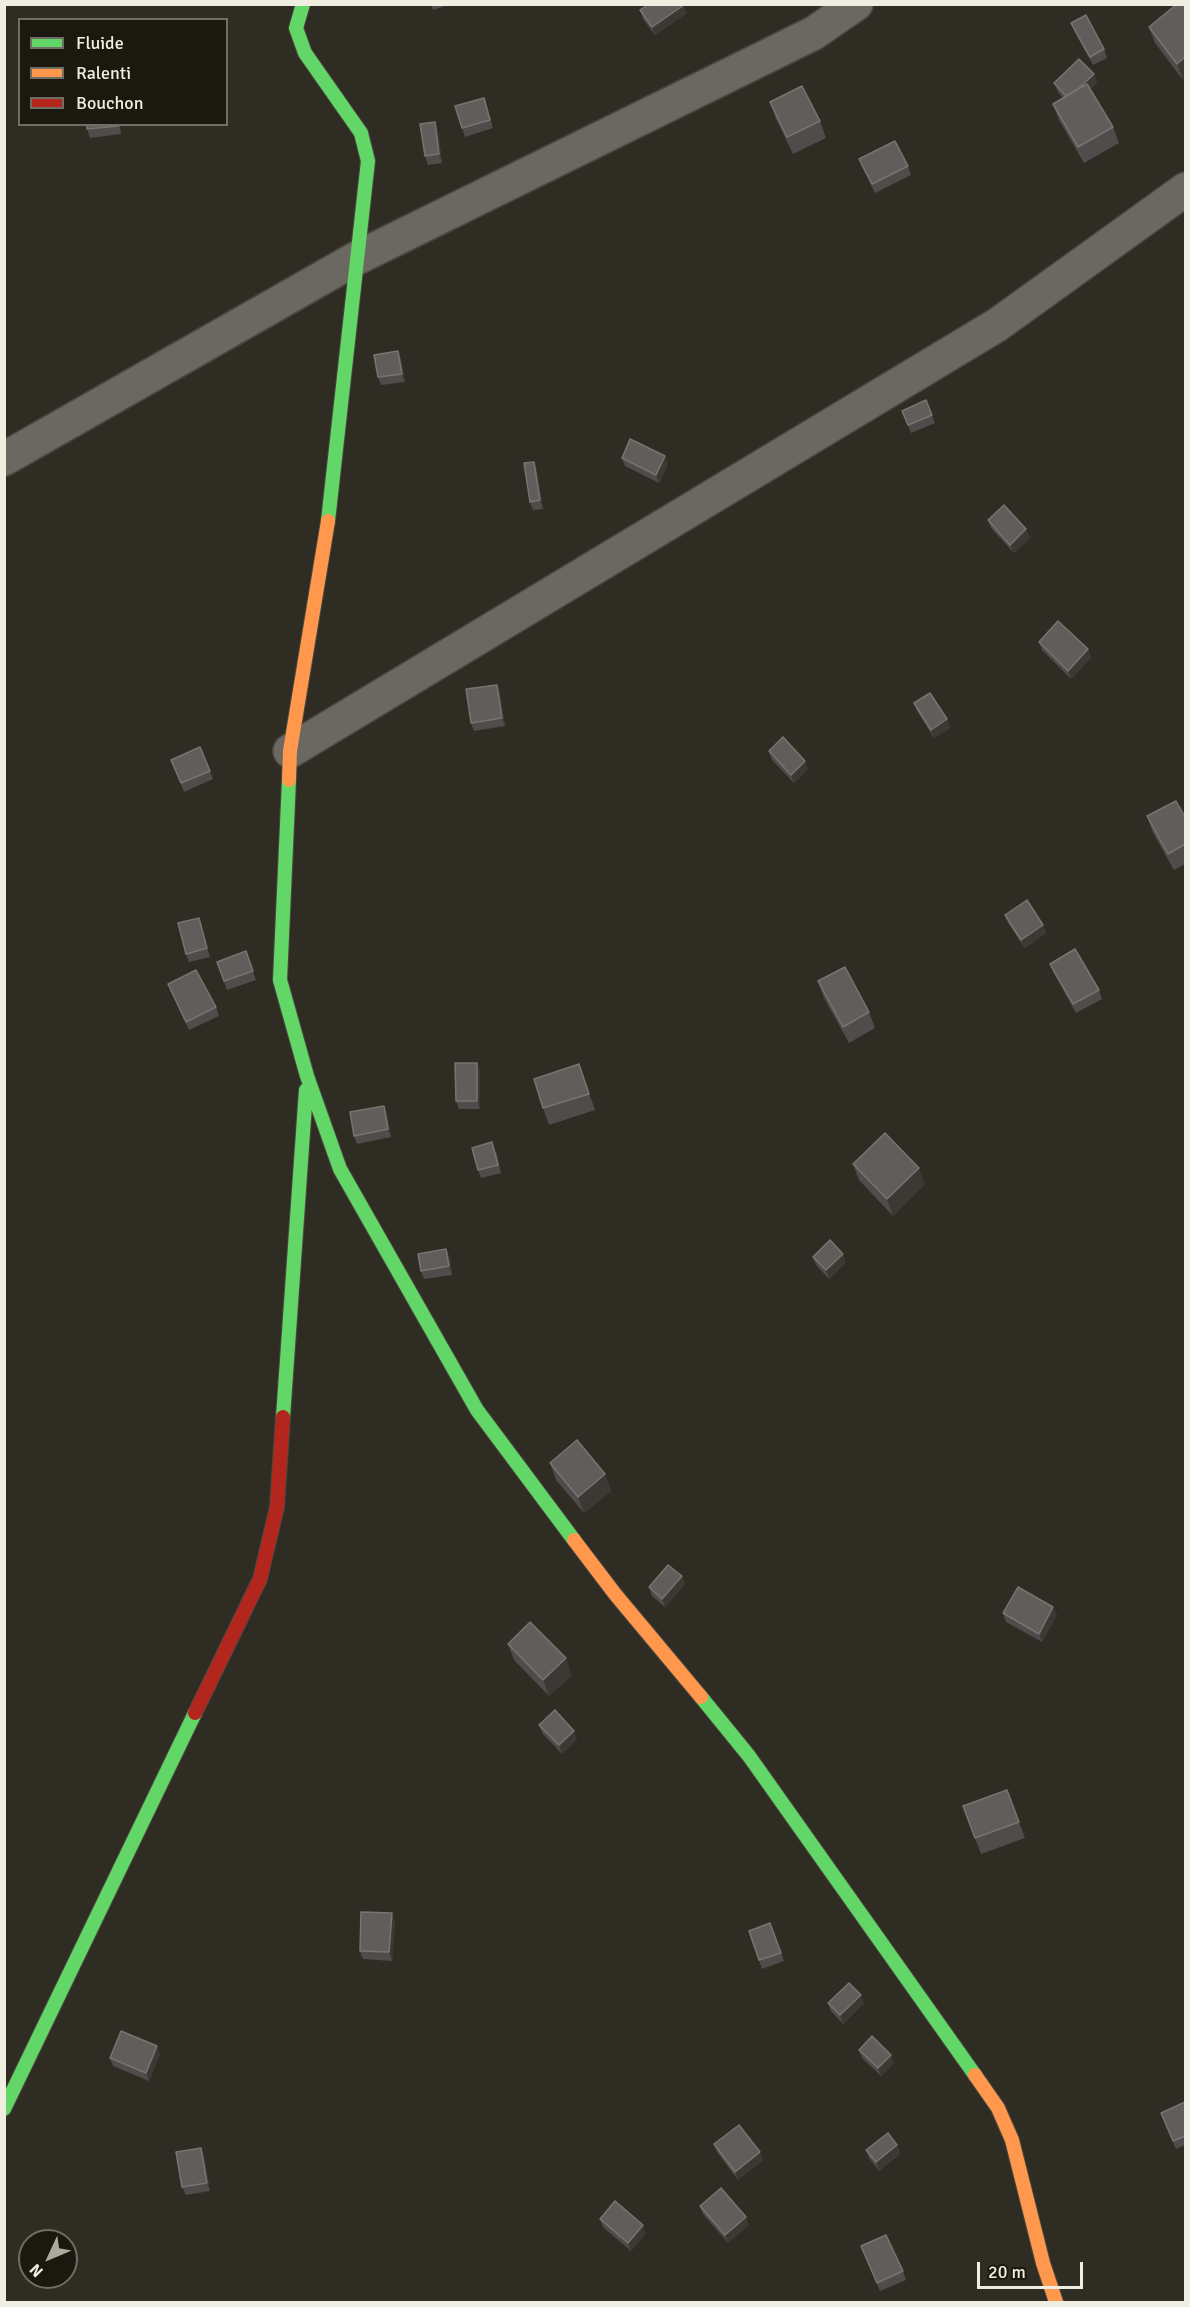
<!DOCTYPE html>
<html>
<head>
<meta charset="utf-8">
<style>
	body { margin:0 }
	#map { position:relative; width:1190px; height:2307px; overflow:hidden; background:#2f2c23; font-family:Signika,sans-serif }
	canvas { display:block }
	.frame { position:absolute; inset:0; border:6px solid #f0ede1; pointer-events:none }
	.legend { position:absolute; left:18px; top:18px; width:210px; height:108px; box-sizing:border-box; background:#1b1810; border:2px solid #706d64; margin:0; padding:8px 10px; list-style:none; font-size:18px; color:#f0ede1 }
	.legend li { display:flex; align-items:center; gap:12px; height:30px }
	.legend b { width:30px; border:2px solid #706d64 }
	.north { position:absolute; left:18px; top:2229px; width:60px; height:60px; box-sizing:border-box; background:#1b1810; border:2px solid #706d64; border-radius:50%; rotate:226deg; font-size:16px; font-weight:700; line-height:24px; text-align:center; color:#f0ede1 }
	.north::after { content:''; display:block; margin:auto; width:21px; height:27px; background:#aca99e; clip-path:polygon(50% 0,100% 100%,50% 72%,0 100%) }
	.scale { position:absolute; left:977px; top:2262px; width:106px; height:27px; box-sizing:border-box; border:3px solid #f0ede1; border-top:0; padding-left:8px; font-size:18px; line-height:21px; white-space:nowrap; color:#f0ede1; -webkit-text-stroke:4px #1b1810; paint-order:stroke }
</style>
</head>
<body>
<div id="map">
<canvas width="1190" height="2307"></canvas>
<div class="frame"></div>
<ul class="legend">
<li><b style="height:8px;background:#63d668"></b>Fluide</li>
<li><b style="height:8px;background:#ff974d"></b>Ralenti</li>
<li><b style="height:8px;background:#b3261e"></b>Bouchon</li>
</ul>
<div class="north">N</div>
<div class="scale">20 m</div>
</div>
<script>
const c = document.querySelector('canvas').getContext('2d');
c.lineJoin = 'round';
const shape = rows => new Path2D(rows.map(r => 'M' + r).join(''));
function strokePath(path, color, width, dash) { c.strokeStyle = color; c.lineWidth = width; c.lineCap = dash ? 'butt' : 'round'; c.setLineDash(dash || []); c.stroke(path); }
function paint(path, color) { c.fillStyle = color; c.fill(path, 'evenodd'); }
const street = shape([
	[4,459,357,258,814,33,856,4],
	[290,751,997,325,1186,189]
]);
const fast = shape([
	[303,4,296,28,305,53,361,133,368,161,328,521],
	[289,780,280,980,307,1076,340,1169,477,1410,574,1540],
	[283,1417,306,1090],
	[701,1697,749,1756,975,2075],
	[4,2109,195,1713]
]);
const slow = shape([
	[289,780,290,751,328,521],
	[574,1540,615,1594,701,1697],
	[975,2075,998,2108,1012,2140,1043,2263,1056,2302]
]);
const jam = shape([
	[195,1713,260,1579,277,1507,283,1417]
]);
strokePath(street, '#4a483f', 36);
strokePath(fast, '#4a483f', 16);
strokePath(slow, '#4a483f', 16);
strokePath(jam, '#4a483f', 16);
strokePath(street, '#6a6860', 33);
strokePath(fast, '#63d668', 14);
strokePath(slow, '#ff974d', 14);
strokePath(jam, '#b3261e', 14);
paint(shape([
	[431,4,451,4,433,10],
	[1185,7,1183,80,1155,43,1149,27],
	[640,10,687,13,655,35,643,19],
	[1071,23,1104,49,1107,58,1093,65,1074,31],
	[1094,74,1097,83,1090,89,1113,127,1119,143,1084,163,1059,120,1053,104,1063,98,1058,92,1054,83],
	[484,98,493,128,465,137,462,128],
	[770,102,820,121,826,138,793,154,776,119],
	[435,122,438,131,442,163,428,165,425,156],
	[87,124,120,124,121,134,90,138,87,129],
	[859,159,908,166,911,175,875,193,862,167],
	[398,351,401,360,405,382,381,385,378,377],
	[926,400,935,423,911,433,902,411],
	[665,456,668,464,659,483,625,466,622,458],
	[534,462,537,470,543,509,533,510,530,502],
	[988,520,1026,529,1030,538,1014,553,991,528],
	[1039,642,1088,649,1091,658,1071,679,1042,650],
	[497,685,500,693,505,726,474,731,471,723],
	[914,703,947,719,950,728,934,738,917,711],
	[769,751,808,769,794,783,772,760],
	[171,760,210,771,213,779,184,792],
	[1147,816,1185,817,1185,864,1174,870,1153,833],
	[1005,915,1043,925,1046,933,1025,948,1008,923],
	[199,918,210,957,189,962,186,954],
	[246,951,256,980,227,990,217,962],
	[1050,964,1099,990,1102,999,1076,1013,1053,972],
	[818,981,869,1012,875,1028,849,1043,824,998],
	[168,984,216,1007,219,1016,189,1030,171,992],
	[579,1064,595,1110,549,1125,543,1108],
	[480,1071,480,1109,459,1109,456,1101],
	[384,1106,387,1114,391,1137,357,1144,354,1136],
	[496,1151,501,1173,481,1178,478,1170],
	[853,1164,925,1184,893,1216,859,1180],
	[446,1249,450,1258,452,1275,424,1279,421,1271],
	[813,1257,846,1262,829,1279,816,1265],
	[550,1463,605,1474,611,1491,584,1513,556,1480],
	[685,1584,665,1607,652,1596,649,1587],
	[1003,1613,1057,1615,1042,1642,1006,1622],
	[508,1644,572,1675,549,1696,514,1660],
	[539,1725,577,1739,562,1754,542,1733],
	[1007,1790,1025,1838,981,1854,963,1806],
	[392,1913,395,1922,392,1961,363,1959,360,1951],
	[770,1923,784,1961,762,1969,749,1931],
	[828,2003,864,2003,843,2024,831,2011],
	[859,2050,894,2063,881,2076,862,2058],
	[160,2054,149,2081,113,2066,110,2058],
	[1185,2102,1185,2145,1176,2149,1161,2113],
	[714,2144,763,2160,738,2180,717,2152],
	[897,2145,900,2154,879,2171,869,2158,866,2150],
	[201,2148,204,2156,210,2191,186,2195,182,2187],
	[700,2206,749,2225,728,2243,703,2214],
	[600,2219,646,2233,631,2251,603,2227],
	[861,2246,903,2271,906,2280,880,2291]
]), '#504c4b');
paint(shape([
	[684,5,687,13,655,35,652,27],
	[1185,57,1185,78,1183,80,1177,64],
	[1094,74,1097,83,1072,107,1069,98],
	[435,122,438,131,442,163,439,154],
	[398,351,401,360,405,382,402,374],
	[665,456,668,464,659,483,656,475],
	[534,462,537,470,543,509,540,500],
	[1026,529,1030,538,1014,553,1010,545],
	[1088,649,1091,658,1071,679,1068,671],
	[497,685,500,693,505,726,502,718],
	[947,719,950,728,934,738,931,730],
	[805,761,808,769,794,783,791,775],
	[1043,925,1046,933,1025,948,1021,940],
	[477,1063,480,1071,480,1109,477,1101],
	[384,1106,387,1114,391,1137,388,1129],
	[919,1168,925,1184,893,1216,887,1199],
	[446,1249,450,1258,452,1275,449,1266],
	[843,1254,846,1262,829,1279,826,1270],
	[605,1474,611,1491,584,1513,578,1497],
	[682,1576,685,1584,665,1607,662,1599],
	[1053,1607,1057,1615,1042,1642,1039,1634],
	[566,1658,572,1675,549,1696,543,1680],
	[574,1731,577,1739,562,1754,559,1745],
	[392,1913,395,1922,392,1961,389,1952],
	[861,1995,864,2003,843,2024,840,2015],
	[157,2046,160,2054,149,2081,146,2073],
	[891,2055,894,2063,881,2076,878,2068],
	[897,2145,900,2154,879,2171,876,2162],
	[201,2148,204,2156,210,2191,207,2183],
	[760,2152,763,2160,738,2180,735,2172],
	[746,2217,749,2225,728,2243,725,2235],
	[643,2225,646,2233,631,2251,628,2243]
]), '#3c3834');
const building = shape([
	[649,4,684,4,684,5,652,27,640,10,649,4],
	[1177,4,1184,4,1185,7,1185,57,1177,64,1149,27,1177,4],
	[1086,15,1104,49,1090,57,1071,23,1086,15],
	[1079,59,1094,74,1079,88,1066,96,1054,83,1079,59],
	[1087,84,1113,127,1078,147,1053,104,1087,84],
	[802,86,820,121,787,137,770,102,802,86],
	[484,98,490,120,462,128,455,106,484,98],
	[435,122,439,154,425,156,420,124,435,122],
	[87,124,118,124,118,126,87,129,87,124],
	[895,141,908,166,872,184,859,159,895,141],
	[398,351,402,374,378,377,374,355,398,351],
	[926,400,932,415,908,425,902,411,926,400],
	[630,439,665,456,656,475,622,458,630,439],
	[534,462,540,500,530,502,524,463,534,462],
	[1004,505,1026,529,1010,545,988,520,1004,505],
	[1058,621,1088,649,1068,671,1039,642,1058,621],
	[497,685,502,718,471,723,466,689,497,685],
	[930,693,947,719,931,730,914,703,930,693],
	[783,737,805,761,791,775,769,751,783,737],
	[200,747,210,771,181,783,171,760,200,747],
	[1176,801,1185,817,1185,844,1168,854,1147,816,1176,801],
	[1027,900,1043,925,1021,940,1005,915,1027,900],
	[199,918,207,948,186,954,178,923,199,918],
	[1075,949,1099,990,1073,1004,1050,964,1075,949],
	[246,951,253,971,224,981,217,962,246,951],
	[845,967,869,1012,843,1027,818,981,845,967],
	[196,970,216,1007,186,1022,168,984,196,970],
	[455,1063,477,1063,477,1101,456,1101,455,1063],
	[579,1064,589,1094,543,1108,534,1079,579,1064],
	[384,1106,388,1129,354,1136,350,1112,384,1106],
	[885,1133,919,1168,887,1199,853,1164,885,1133],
	[492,1142,498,1165,478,1170,472,1148,492,1142],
	[830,1240,843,1254,826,1270,813,1257,830,1240],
	[446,1249,449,1266,421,1271,418,1254,446,1249],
	[577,1440,605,1474,578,1497,550,1463,577,1440],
	[668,1565,682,1576,662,1599,649,1587,668,1565],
	[1018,1587,1053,1607,1039,1634,1003,1613,1018,1587],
	[530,1622,566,1658,543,1680,508,1644,530,1622],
	[555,1710,574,1731,559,1745,539,1725,555,1710],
	[1007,1790,1019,1822,975,1838,963,1806,1007,1790],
	[361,1912,392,1913,389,1952,360,1951,361,1912],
	[770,1923,781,1953,759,1960,749,1931,770,1923],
	[849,1983,861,1995,840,2015,828,2003,849,1983],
	[121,2031,157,2046,146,2073,110,2058,121,2031],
	[872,2036,891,2055,878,2068,859,2050,872,2036],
	[1185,2102,1185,2136,1173,2141,1161,2113,1185,2102],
	[739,2125,760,2152,735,2172,714,2144,739,2125],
	[888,2133,897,2145,876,2162,866,2150,888,2133],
	[201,2148,207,2183,182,2187,176,2152,201,2148],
	[721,2188,746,2217,725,2235,700,2206,721,2188],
	[615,2201,643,2225,628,2243,600,2219,615,2201],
	[886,2235,903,2271,877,2283,861,2246,886,2235]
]);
paint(building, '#615d5b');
strokePath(building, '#787470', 1.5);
</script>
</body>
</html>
